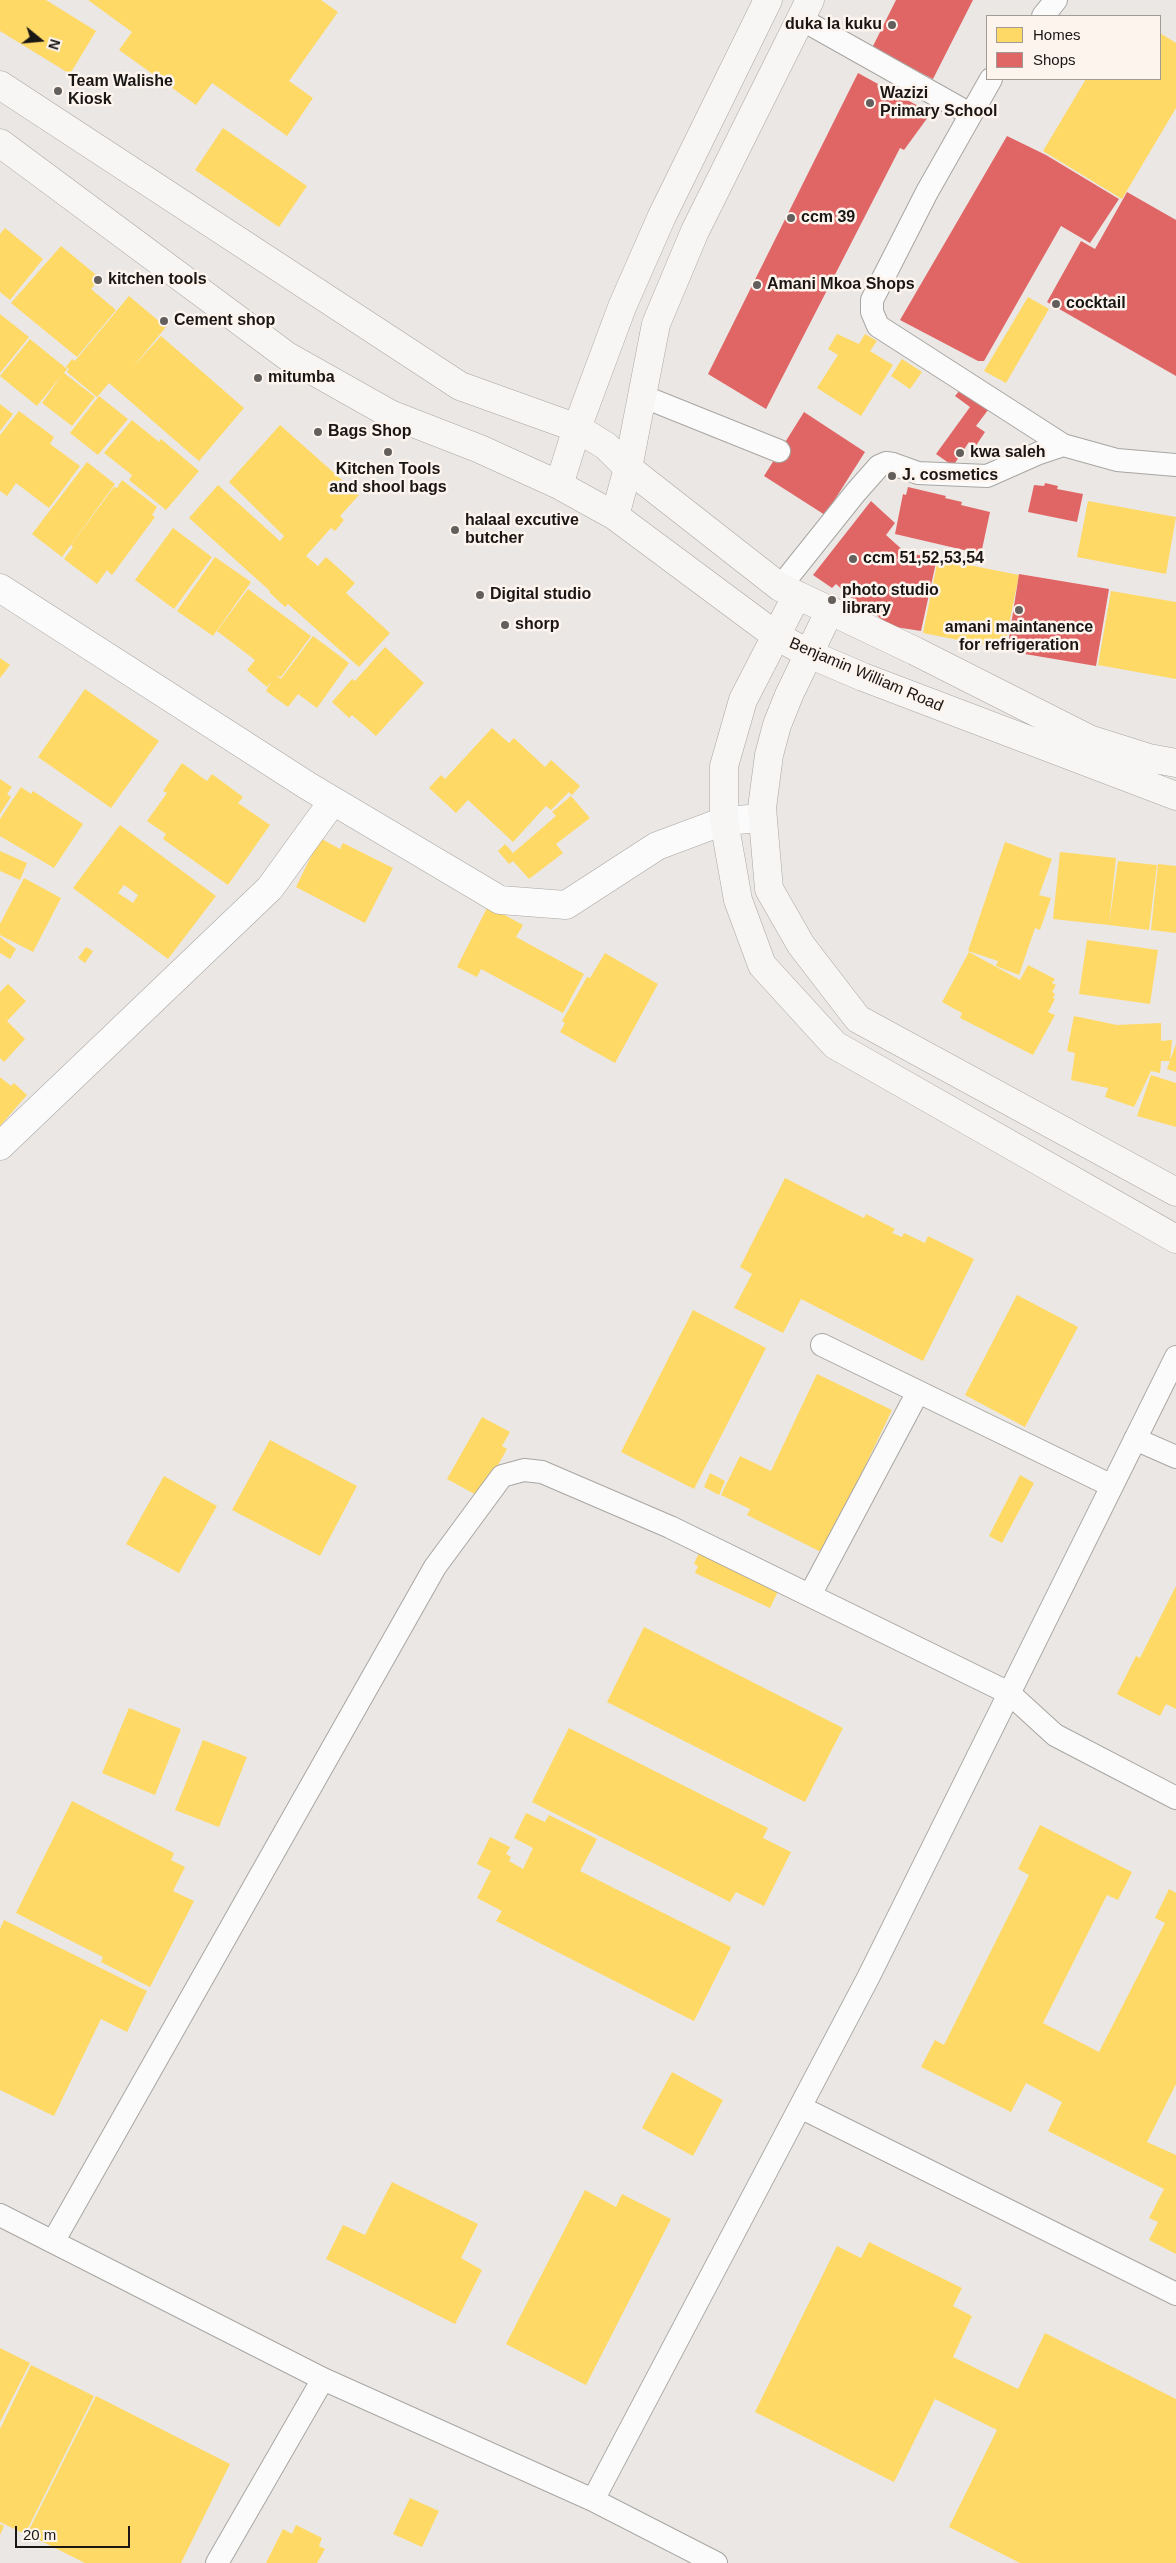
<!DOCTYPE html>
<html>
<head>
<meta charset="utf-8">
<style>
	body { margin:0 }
	#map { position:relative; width:1176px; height:2563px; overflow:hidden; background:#eae7e4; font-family:Arial,sans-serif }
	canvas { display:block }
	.legend { position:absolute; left:986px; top:15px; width:175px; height:65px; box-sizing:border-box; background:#fcf4ed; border:1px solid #a19b96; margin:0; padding:6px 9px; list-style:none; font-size:15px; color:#191614 }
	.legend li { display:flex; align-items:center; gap:10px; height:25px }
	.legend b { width:25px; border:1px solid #a19b96 }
	.north { position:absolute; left:15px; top:15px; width:50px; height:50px; -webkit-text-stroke:4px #fcf4ed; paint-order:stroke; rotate:107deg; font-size:14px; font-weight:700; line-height:20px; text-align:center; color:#191614 }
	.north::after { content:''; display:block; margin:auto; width:18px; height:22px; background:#191614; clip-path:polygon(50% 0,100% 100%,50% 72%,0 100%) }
	.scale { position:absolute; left:15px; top:2526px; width:115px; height:22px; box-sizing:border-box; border:2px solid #191614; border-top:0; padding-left:6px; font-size:15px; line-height:18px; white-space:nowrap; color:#191614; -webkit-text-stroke:4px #fcf4ed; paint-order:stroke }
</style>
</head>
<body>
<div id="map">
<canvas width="1176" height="2563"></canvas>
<ul class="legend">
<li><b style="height:14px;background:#ffd966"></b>Homes</li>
<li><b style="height:14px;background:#e06666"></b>Shops</li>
</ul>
<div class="north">N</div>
<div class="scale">20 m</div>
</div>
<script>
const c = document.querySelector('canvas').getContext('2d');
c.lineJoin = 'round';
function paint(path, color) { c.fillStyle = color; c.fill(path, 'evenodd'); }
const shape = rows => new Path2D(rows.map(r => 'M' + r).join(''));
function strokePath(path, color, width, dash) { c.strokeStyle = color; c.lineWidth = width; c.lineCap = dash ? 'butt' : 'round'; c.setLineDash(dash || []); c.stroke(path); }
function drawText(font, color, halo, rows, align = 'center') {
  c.font = font + ' Arial,sans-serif'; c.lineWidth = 5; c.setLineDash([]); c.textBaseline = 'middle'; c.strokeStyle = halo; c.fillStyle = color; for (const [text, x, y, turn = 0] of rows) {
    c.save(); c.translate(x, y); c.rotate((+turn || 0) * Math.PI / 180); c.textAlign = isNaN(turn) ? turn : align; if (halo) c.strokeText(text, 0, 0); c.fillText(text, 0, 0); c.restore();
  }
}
paint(shape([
	[0,0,46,0,96,31,70,74,0,31],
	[88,0,321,0,338,12,289,81,313,98,287,136,212,83,196,105,119,50,132,32],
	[1160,33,1176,43,1176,108,1122,199,1043,151,1086,79,1160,79],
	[223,128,307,186,279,227,195,170],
	[5,228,43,259,10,300,0,292,0,234],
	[61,246,100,278,91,289,116,310,77,357,11,303],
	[129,296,166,327,133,367,161,336,244,408,199,461,109,383,97,397,67,372,69,369,66,367,72,359,75,361],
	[1028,297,1049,309,1006,383,984,371],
	[0,314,29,337,0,373],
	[837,334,859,344,865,334,877,341,870,351,893,365,861,416,817,388,838,355,828,349],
	[30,339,67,369,64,373,95,397,72,426,42,403,62,375,37,406,0,376],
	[902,359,922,372,910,389,891,376],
	[99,396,128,419,98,455,70,433],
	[0,404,13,414,0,431],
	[19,411,54,437,50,444,80,466,49,508,16,483,7,496,0,491,0,435],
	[132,420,159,442,161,439,199,471,166,510,129,480,132,475,104,453],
	[280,425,359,495,340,516,344,520,335,531,331,528,306,556,318,566,326,557,355,583,346,593,390,633,359,667,288,604,285,607,269,592,270,591,189,518,218,485,280,541,284,536,229,482],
	[87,462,115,484,62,557,32,534],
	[122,480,157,507,152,515,155,517,112,575,107,570,97,584,64,559,73,547,71,545,114,487,117,488],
	[1088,501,1176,517,1166,574,1077,557],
	[173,528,212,557,174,609,135,580],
	[215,557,251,582,213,636,177,611],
	[938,559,1019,575,1004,649,923,633],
	[248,589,311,636,281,677,276,675,281,679,313,636,349,663,317,708,298,694,288,707,266,691,272,681,267,687,247,670,255,660,217,631],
	[1111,591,1176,602,1176,679,1098,665],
	[385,647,424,683,376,736,352,715,349,718,332,702,352,679,355,681],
	[0,658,10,665,0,678],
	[85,689,159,741,111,808,38,757],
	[492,728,509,743,514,738,545,767,551,760,580,786,572,795,569,792,551,810,546,806,513,842,468,800,456,813,429,788,441,775,445,779],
	[182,763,207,781,212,774,243,797,238,803,270,825,228,885,163,839,166,834,147,821,167,793,163,791],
	[0,779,12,787,7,794,11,797,0,814],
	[21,787,31,794,33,791,83,824,54,868,0,836,0,819],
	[571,796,590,818,556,844,563,853,529,879,513,861,509,864,498,851,505,844,513,853,556,816,552,812],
	[120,825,216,896,168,959,73,888],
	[124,885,138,895,133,903,118,893],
	[320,838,340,849,343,843,393,868,365,923,296,887],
	[1005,842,1052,859,1039,895,1051,898,1040,930,1035,928,1019,975,996,966,998,961,968,951],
	[0,851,27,863,20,880,0,871],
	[1060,852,1116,858,1109,925,1053,919],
	[1118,861,1157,865,1149,930,1109,925],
	[1158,864,1176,866,1176,933,1151,930],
	[24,878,61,898,33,952,0,935,0,924],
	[488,906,523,925,516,937,584,974,563,1013,481,969,477,977,457,967],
	[0,937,16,949,10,959,0,953],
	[1087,940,1158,950,1150,1004,1079,994],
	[86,947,93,951,85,963,78,958],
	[969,952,1020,980,1028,965,1055,979,1052,983,1056,985,1052,992,1055,994,1053,998,1055,999,1048,1012,1055,1015,1033,1055,960,1018,962,1013,942,1002],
	[605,953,658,984,615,1063,560,1032,565,1023,562,1021,587,977,590,978],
	[8,984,26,1001,7,1021,25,1039,4,1062,0,1058,0,992],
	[1074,1016,1117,1025,1161,1023,1161,1041,1172,1040,1170,1061,1161,1061,1160,1073,1151,1071,1134,1107,1105,1097,1108,1088,1071,1080,1075,1053,1067,1051],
	[1176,1044,1176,1072,1167,1069],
	[1151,1075,1176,1083,1176,1127,1137,1116],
	[0,1077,11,1086,14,1083,27,1095,0,1126],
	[785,1178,864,1218,866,1214,895,1229,892,1233,902,1237,904,1233,925,1243,928,1236,974,1259,923,1361,801,1299,783,1333,734,1308,752,1274,740,1267],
	[1017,1295,1078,1327,1025,1427,965,1395],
	[693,1310,766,1348,694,1489,621,1452],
	[817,1374,892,1410,823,1553,747,1515,750,1509,721,1495,740,1456,771,1471],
	[482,1417,510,1432,502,1446,507,1449,480,1497,447,1479],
	[270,1440,357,1486,320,1556,232,1510],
	[710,1473,725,1481,719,1495,704,1487],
	[1020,1475,1034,1483,1002,1543,989,1536],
	[164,1476,217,1506,179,1573,126,1544],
	[702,1546,782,1583,770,1608,695,1573,698,1566,694,1564],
	[1176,1586,1176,1709,1166,1704,1160,1716,1117,1694,1136,1656,1140,1658],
	[644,1627,843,1728,805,1802,607,1702],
	[129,1708,181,1729,155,1795,102,1773],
	[569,1728,768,1828,763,1838,791,1852,764,1906,736,1892,730,1902,532,1802],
	[203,1740,247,1757,219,1827,175,1810],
	[72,1801,174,1853,171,1860,185,1867,173,1891,194,1901,150,1987,101,1962,103,1957,16,1913],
	[526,1813,545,1822,549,1815,597,1839,580,1871,731,1947,694,2021,496,1921,502,1911,477,1898,491,1871,477,1864,490,1837,510,1847,506,1854,511,1857,509,1861,523,1869,533,1848,514,1838],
	[1040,1825,1132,1872,1118,1900,1107,1895,1043,2023,1099,2052,1165,1923,1155,1918,1169,1889,1176,1893,1176,2084,1147,2142,1176,2155,1176,2254,1149,2240,1158,2222,1149,2218,1164,2189,1048,2131,1062,2102,1026,2083,1011,2112,921,2067,935,2040,944,2045,1029,1875,1018,1869],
	[4,1920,147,1991,127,2032,101,2019,54,2116,0,2090,0,1929],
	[672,2072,723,2100,693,2156,642,2128],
	[392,2182,478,2224,461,2258,482,2270,455,2324,326,2259,343,2225,365,2235],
	[585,2190,616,2207,622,2194,671,2219,586,2385,506,2344],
	[869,2242,962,2288,953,2306,972,2316,953,2357,1018,2389,1045,2333,1176,2399,1176,2563,1020,2563,949,2527,997,2430,935,2399,894,2482,755,2412,837,2246,861,2258],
	[0,2348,30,2363,0,2422],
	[31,2365,94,2396,25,2534,0,2522,0,2429],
	[96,2396,230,2464,181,2563,85,2563,27,2534],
	[410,2498,439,2511,422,2547,393,2534],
	[0,2524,4,2526,0,2535],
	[296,2525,322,2538,319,2546,325,2549,317,2563,266,2563,283,2529,292,2534]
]), '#ffd966');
paint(shape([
	[896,0,973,0,933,79,872,48],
	[858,73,931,113,904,150,900,148,766,409,708,374],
	[1007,136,1046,155,1119,199,1090,243,1061,226,984,361,978,361,900,320],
	[1127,192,1176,220,1176,376,1047,302,1081,241,1095,249],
	[960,390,988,410,976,426,985,432,975,447,969,442,953,466,936,454,970,407,955,396],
	[804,412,865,452,825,515,764,476],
	[1045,483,1058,486,1057,489,1083,494,1077,522,1028,512,1034,485,1044,486],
	[908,487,946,496,945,498,962,502,961,505,990,512,981,554,895,534,903,494,906,495],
	[871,501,895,523,886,535,906,553,937,558,921,631,889,626,871,610,869,613,836,584,832,588,813,575],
	[1019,574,1109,589,1096,666,1007,651]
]), '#e06666');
const service = shape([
	[1043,16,1056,0],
	[801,19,970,114],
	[991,79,927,192,872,300,872,312,878,326,1063,445],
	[642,396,779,451],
	[780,587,856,492,879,466,886,463,893,464,918,473,987,476,1039,453,1063,445,1117,460,1176,465],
	[822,1345,1112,1486],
	[1135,1439,1176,1457],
	[810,1595,918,1392],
	[800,2107,1176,2294],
	[0,2215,323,2379,593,2500,716,2563],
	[53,2242,435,1567,502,1476,524,1470,542,1472,670,1527,1009,1693,1055,1735,1176,1798],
	[593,2500,868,1978,1176,1357],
	[217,2563,323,2379]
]);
const minor = shape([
	[0,588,308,786,500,900,566,905,657,846,724,821,762,818],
	[0,1146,270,888,333,801]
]);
const secondary = shape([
	[0,85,460,386,577,428,606,446,628,468,780,587,915,651,1089,739,1149,758,1176,763],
	[0,143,287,356,390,414,480,449,559,485,615,516,775,635,809,654,863,677,1176,796],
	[559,485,577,428,622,307,662,216,768,0],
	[615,516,628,468,656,324,695,231,810,0],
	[797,595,743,700,724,766,724,821,738,900,762,965,835,1045,1176,1239],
	[830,610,789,695,777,725,769,755,762,808,769,889,801,945,858,1019,1176,1192]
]);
strokePath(service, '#a8a6a3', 24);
strokePath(minor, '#a8a6a3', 29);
strokePath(secondary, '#a8a6a3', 29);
strokePath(service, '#fcfbfb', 22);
strokePath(minor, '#fcfbfb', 28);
strokePath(secondary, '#f8f6f4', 28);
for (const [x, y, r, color] of [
	[892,25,5,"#625f5d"],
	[58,91,5,"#625f5d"],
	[870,103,5,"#625f5d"],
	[791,218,5,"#625f5d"],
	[98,280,5,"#625f5d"],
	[757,285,5,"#625f5d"],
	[1056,304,5,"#625f5d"],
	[164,321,5,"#625f5d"],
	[258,378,5,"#625f5d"],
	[318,432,5,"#625f5d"],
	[388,452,5,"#625f5d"],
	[960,453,5,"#625f5d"],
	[892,476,5,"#625f5d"],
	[455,530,5,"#625f5d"],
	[853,559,5,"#625f5d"],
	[480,595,5,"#625f5d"],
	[832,600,5,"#625f5d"],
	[1019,610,5,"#625f5d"],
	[505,625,5,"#625f5d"]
]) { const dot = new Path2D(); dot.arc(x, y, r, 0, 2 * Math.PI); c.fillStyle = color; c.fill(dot); strokePath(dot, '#fcf4ed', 2); }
drawText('bold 16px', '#191614', '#fcf4ed', [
	["duka la kuku",882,25,"right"],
	["Team Walishe",68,82],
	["Kiosk",68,100],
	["Wazizi",880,94],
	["Primary School",880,112],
	["ccm 39",801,218],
	["kitchen tools",108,280],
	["Amani Mkoa Shops",767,285],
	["cocktail",1066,304],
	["Cement shop",174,321],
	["mitumba",268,378],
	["Bags Shop",328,432],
	["kwa saleh",970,453],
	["Kitchen Tools",388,470,"center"],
	["and shool bags",388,488,"center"],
	["J. cosmetics",902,476],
	["halaal excutive",465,521],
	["butcher",465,539],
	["ccm 51,52,53,54",863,559],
	["photo studio",842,591],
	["library",842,609],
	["Digital studio",490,595],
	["shorp",515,625],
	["amani maintanence",1019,628,"center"],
	["for refrigeration",1019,646,"center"]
], 'left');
drawText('16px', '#191614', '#fcf4ed', [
	["Benjamin William Road",866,675,23]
]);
</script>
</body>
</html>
